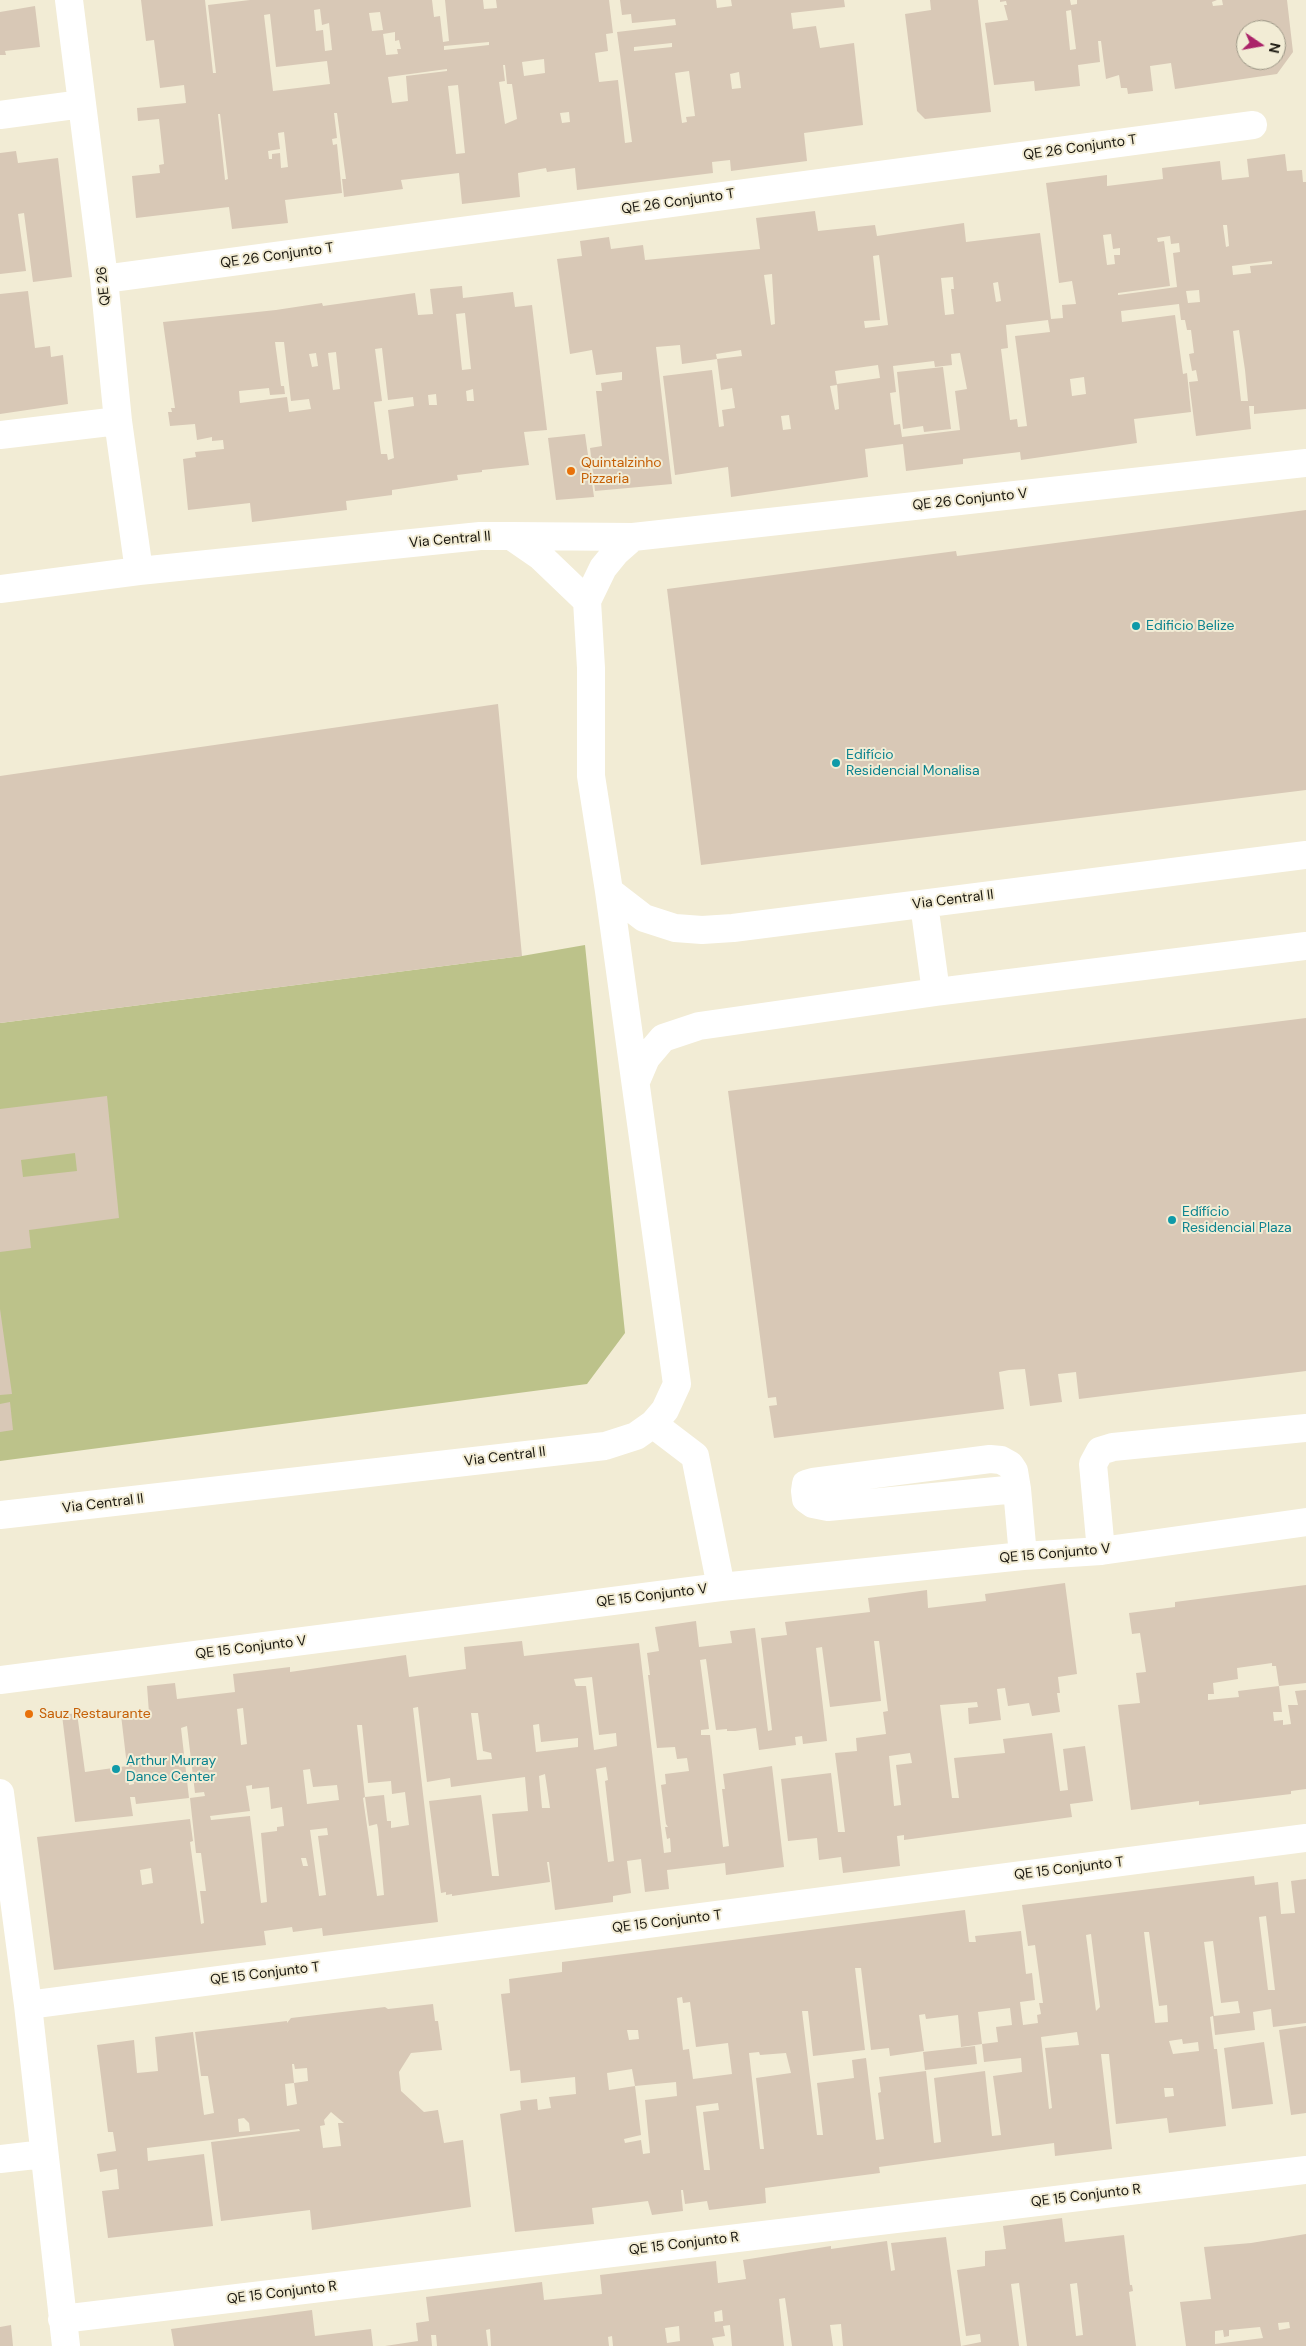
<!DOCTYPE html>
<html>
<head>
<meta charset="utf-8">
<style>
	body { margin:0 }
	#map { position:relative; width:1306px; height:2346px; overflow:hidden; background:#f2ecd5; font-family:"DM Sans",sans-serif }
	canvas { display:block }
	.north { position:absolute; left:1236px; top:20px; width:50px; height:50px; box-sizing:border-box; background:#f2ecd5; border:1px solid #9c9786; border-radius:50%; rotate:102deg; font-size:14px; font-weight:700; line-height:20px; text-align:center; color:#1a170f }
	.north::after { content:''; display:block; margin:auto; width:18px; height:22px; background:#ab2369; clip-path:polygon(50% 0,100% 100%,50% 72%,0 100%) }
</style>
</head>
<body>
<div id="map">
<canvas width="1306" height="2346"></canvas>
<div class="north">N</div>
</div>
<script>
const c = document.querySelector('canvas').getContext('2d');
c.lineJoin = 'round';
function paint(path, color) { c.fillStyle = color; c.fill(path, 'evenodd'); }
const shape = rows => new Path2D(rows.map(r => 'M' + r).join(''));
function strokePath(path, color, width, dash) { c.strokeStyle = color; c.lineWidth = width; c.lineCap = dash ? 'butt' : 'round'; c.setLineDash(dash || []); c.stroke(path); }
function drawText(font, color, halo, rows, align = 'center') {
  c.font = font + ' "DM Sans",sans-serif'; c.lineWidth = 4; c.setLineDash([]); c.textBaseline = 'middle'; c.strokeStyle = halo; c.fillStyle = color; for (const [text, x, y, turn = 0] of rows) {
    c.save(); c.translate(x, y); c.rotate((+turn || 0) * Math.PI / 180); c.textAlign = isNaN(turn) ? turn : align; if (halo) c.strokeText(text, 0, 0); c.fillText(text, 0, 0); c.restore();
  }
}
paint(shape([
	[585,945,625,1333,587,1384,0,1461,0,1023,522,956]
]), '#bcc28a');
paint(shape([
	[141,0,205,0,213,73,216,73,208,5,250,0,432,0,434,17,440,16,443,42,449,41,445,0,483,0,484,9,497,8,496,0,609,0,613,33,606,34,608,51,595,53,599,82,618,80,625,143,632,142,617,32,676,25,675,19,632,23,631,14,622,15,620,0,716,0,717,8,732,6,731,0,844,0,845,7,791,13,793,29,816,26,820,48,854,43,863,125,804,133,807,161,731,171,730,160,712,162,713,173,577,190,575,168,547,172,546,168,518,173,520,197,462,204,459,173,401,180,403,189,344,197,342,179,346,179,337,113,334,113,337,138,332,139,333,145,337,144,342,193,285,200,288,223,232,229,229,207,136,218,132,176,160,173,159,165,164,164,159,119,138,121,137,108,186,103,184,85,160,88,154,40,146,41],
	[320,9,322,25,329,23,332,50,325,51,323,30,316,31,314,10],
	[380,12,383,30,372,31,369,13],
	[270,14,276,67,327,61,330,84,273,91,264,15],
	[395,32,395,41,399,40,401,49,397,49,398,54,386,55,383,34],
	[489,42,489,45,444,50,444,46],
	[672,43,672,47,634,51,634,47],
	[544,59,545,73,524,76,522,62],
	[503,65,505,65,507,84,512,84,517,119,505,124,499,82,505,81],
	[447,69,447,71,406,76,408,101,392,103,388,77],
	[689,71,695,116,686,117,687,122,682,123,675,73],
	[739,72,741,88,732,89,730,74],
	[458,85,465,153,456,154,448,86],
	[569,112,570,122,562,123,560,113],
	[218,114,220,114,228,179,225,180],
	[284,132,288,167,281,168,280,153,272,154,272,159,269,159,268,151,280,149,278,133],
	[930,0,978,0,991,112,925,119,917,111,905,14,931,10],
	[1000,0,1070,0,1071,5,1077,4,1077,0,1217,0,1212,2,1213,6,1223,5,1222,0,1287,0,1293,52,1277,74,1175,89,1171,63,1150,66,1153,91,1128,94,1127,88,1121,88,1119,75,1106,79,1101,41,1098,41,1100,62,1078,65,1080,86,1035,91,1034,81,994,85,985,23,1008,20,1004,5,1007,5,1006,1,1000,2],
	[1071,10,1076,49,1070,50,1066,11],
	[1246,30,1276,30,1276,60,1246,60],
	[35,6,40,47,5,51,6,55,0,55,0,12],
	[16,151,18,163,58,158,72,277,33,282,24,213,18,214,26,271,0,274,0,153],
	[1285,154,1287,171,1302,170,1303,182,1306,182,1306,409,1254,414,1254,406,1249,406,1251,429,1196,436,1189,382,1198,381,1196,370,1192,371,1189,354,1194,353,1191,330,1187,330,1185,320,1181,320,1179,304,1121,311,1122,322,1175,315,1183,374,1187,373,1191,412,1134,419,1137,443,1021,460,1020,452,963,459,963,464,906,471,903,444,865,449,868,477,731,497,728,467,675,475,663,376,712,370,719,427,724,426,722,410,735,408,732,388,721,390,717,359,742,356,741,350,716,354,717,359,682,364,680,345,656,347,672,484,595,491,590,448,602,446,596,391,602,391,601,383,622,380,622,372,596,375,592,350,570,354,557,259,582,256,580,241,609,237,611,249,643,245,645,260,760,249,756,218,815,211,818,231,875,225,877,236,964,223,966,242,1040,233,1051,319,1063,318,1062,305,1076,304,1072,281,1059,283,1046,183,1107,175,1107,186,1163,179,1162,168,1220,161,1222,180,1249,177,1247,159],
	[1223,225,1227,225,1229,246,1226,247],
	[1111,234,1113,249,1120,248,1120,255,1114,255,1115,264,1107,265,1103,235],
	[1170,236,1171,244,1179,243,1180,252,1173,253,1177,287,1118,295,1118,293,1170,286,1164,241,1158,242,1157,238],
	[879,255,888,325,865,328,864,321,880,320,873,256],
	[1272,261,1272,264,1250,266,1251,273,1233,275,1232,266],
	[772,274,775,324,771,325,764,275],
	[953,277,954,289,951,289,954,314,945,315,941,278],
	[998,282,1001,301,996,302,993,283],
	[1199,290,1200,302,1188,303,1186,291],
	[1048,320,1050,332,1015,336,1027,426,1018,427,1017,419,1010,420,1001,349,1008,348,1006,325],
	[1239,330,1245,370,1248,401,1241,401,1233,331],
	[960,353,967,389,955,391,960,430,902,437,900,424,894,425,890,393,896,392,893,366,934,361,935,367,952,365,951,354],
	[878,365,880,378,837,384,839,409,835,410,830,386,837,385,835,371],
	[1084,377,1086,394,1072,396,1070,379],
	[789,415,791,429,783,430,781,416],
	[462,286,463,298,513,292,515,307,532,305,547,430,524,432,529,465,482,470,482,472,457,475,458,480,392,490,392,495,346,501,347,510,252,522,250,503,188,510,183,459,196,457,195,452,224,449,223,440,212,441,212,437,197,440,195,424,170,426,168,412,172,412,171,408,175,408,163,322,276,310,322,303,323,306,415,293,418,315,433,314,430,289],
	[465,313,471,369,462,370,456,314],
	[275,342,284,342,291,401,309,399,311,409,289,412,287,397,240,403,239,391,269,388,270,395,285,394,284,386,281,386],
	[382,348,388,400,413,397,414,406,388,410,394,458,388,460,387,454,381,454,374,402,382,401,375,349],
	[336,352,340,389,333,390,328,353],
	[316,353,318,366,312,367,309,354],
	[473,389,474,401,467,401,466,391],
	[436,394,437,405,429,405,428,395],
	[28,291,35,348,50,346,51,357,63,355,68,404,0,414,0,294],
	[943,367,951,429,924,432,923,426,903,429,897,372],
	[585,434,594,497,556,500,548,438],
	[1306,510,1306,790,701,865,667,589,956,551,957,556],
	[498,704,522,956,0,1023,0,776],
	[1306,1018,1306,1371,1079,1399,1076,1372,1058,1374,1062,1402,1030,1406,1025,1369,1009,1370,999,1372,1004,1409,774,1438,769,1406,777,1405,776,1397,768,1398,728,1091],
	[107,1096,119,1218,29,1230,31,1248,0,1252,0,1109],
	[75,1153,77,1171,23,1177,21,1160],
	[0,1309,12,1394,0,1395],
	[10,1402,13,1430,0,1432,0,1404],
	[1065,1583,1077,1674,1058,1677,1060,1693,1057,1693,1060,1712,1032,1716,1029,1703,1008,1706,1005,1688,997,1689,1001,1720,969,1724,968,1708,978,1707,977,1702,940,1705,952,1798,959,1798,954,1758,1005,1753,1003,1739,1052,1733,1060,1791,1068,1790,1063,1749,1085,1746,1093,1801,1070,1804,1072,1817,904,1840,904,1835,897,1836,900,1866,843,1873,841,1857,819,1860,817,1838,788,1841,781,1779,831,1773,838,1832,845,1832,835,1753,857,1751,856,1738,886,1734,883,1712,888,1711,879,1641,874,1641,881,1701,830,1707,822,1647,816,1648,827,1741,803,1744,802,1736,795,1737,796,1745,759,1750,756,1728,735,1731,727,1731,727,1729,716,1730,706,1659,700,1660,709,1729,701,1730,701,1735,710,1735,723,1847,729,1846,722,1789,725,1789,723,1774,772,1766,784,1867,726,1875,725,1863,667,1870,669,1889,645,1892,641,1859,627,1861,631,1893,613,1896,613,1902,555,1910,549,1862,547,1862,550,1882,452,1896,452,1894,446,1895,446,1892,441,1893,429,1801,481,1795,492,1876,499,1876,492,1814,528,1811,525,1777,451,1787,450,1778,427,1782,418,1707,413,1708,438,1922,323,1936,322,1928,293,1932,292,1927,264,1931,266,1945,54,1970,37,1837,190,1819,193,1841,190,1842,201,1924,204,1923,200,1891,206,1891,201,1853,196,1853,190,1798,205,1796,204,1792,195,1793,187,1726,181,1728,189,1798,136,1804,135,1797,130,1797,133,1816,75,1822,62,1715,77,1713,85,1772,127,1766,121,1715,149,1713,147,1686,175,1683,177,1699,235,1692,233,1674,290,1667,290,1672,406,1655,409,1677,466,1669,464,1647,522,1641,524,1656,639,1643,664,1853,671,1852,670,1838,667,1839,665,1827,668,1827,666,1824,661,1785,666,1784,665,1774,689,1771,687,1758,677,1759,675,1747,657,1748,648,1675,650,1675,647,1653,659,1651,655,1627,696,1621,699,1647,732,1643,730,1631,755,1628,768,1731,772,1730,761,1638,787,1635,785,1622,870,1612,868,1598,927,1590,928,1608,986,1601,985,1594],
	[592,1677,599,1735,616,1733,617,1746,594,1750,586,1686,576,1686,574,1679],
	[243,1708,247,1744,241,1745,237,1709],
	[471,1713,478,1713,483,1751,491,1753,492,1759,477,1760],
	[539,1724,541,1742,578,1738,578,1747,536,1752,533,1725],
	[357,1725,362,1725,368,1783,391,1781,392,1794,405,1792,409,1825,391,1828,391,1821,387,1821,384,1795,365,1797,369,1826,377,1824,378,1829,384,1895,377,1896,363,1798,365,1797],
	[910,1753,912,1763,896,1765,901,1805,894,1806,889,1756],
	[606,1767,608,1780,605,1781,614,1861,608,1862,596,1769],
	[310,1769,313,1787,337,1785,339,1800,307,1804,303,1770],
	[128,1772,132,1772,134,1784,129,1785],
	[545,1774,550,1808,542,1808,539,1776],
	[252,1785,252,1789,269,1787,271,1809,282,1807,284,1826,277,1827,277,1831,261,1833,267,1902,261,1903,250,1816,211,1820,210,1816,250,1811,246,1786],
	[327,1828,328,1835,318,1836,326,1895,319,1896,310,1830],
	[301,1858,306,1858,308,1866,303,1866],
	[151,1868,153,1883,142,1885,140,1870],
	[1306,1585,1306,1683,1279,1686,1276,1666,1272,1666,1272,1663,1237,1668,1238,1679,1213,1683,1214,1694,1208,1694,1208,1700,1239,1697,1238,1691,1279,1686,1282,1712,1273,1712,1274,1721,1283,1720,1283,1725,1291,1724,1288,1705,1298,1705,1295,1691,1306,1690,1306,1789,1291,1791,1291,1794,1199,1805,1199,1801,1131,1810,1118,1705,1140,1703,1136,1673,1146,1672,1140,1633,1132,1634,1129,1613,1175,1607,1175,1602],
	[1254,1876,1255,1885,1278,1882,1281,1914,1295,1913,1291,1881,1306,1879,1306,2023,1273,2027,1271,2009,1253,2012,1255,2030,1215,2035,1213,2016,1210,2017,1214,2049,1217,2049,1226,2126,1169,2133,1167,2118,1116,2124,1109,2054,1101,2054,1112,2149,1055,2156,1054,2143,879,2167,880,2173,765,2188,766,2203,709,2210,707,2201,685,2204,683,2190,681,2190,683,2211,652,2215,648,2201,592,2208,594,2224,515,2232,500,2114,521,2110,520,2101,537,2099,538,2110,551,2108,549,2097,576,2094,575,2077,521,2083,520,2070,510,2071,501,1994,510,1993,509,1979,562,1972,562,1962,965,1910,969,1942,976,1942,975,1936,1021,1931,1026,1974,1032,1973,1035,2000,1020,2002,1023,2025,1038,2023,1037,2015,1041,2014,1039,2003,1043,2003,1035,1945,1028,1946,1022,1905],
	[1266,1916,1275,1990,1268,1990,1259,1917],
	[1144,1932,1149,1932,1159,2006,1167,2005,1168,2022,1155,2023],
	[1091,1934,1100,2007,1096,2011,1086,1935],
	[1213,1941,1221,2003,1238,2001,1240,2013,1214,2016,1204,1942],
	[855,1968,861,1968,871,2050,889,2048,890,2056,924,2051,919,2015,925,2014,926,2019,958,2015,961,2047,982,2044,978,2012,1010,2008,1012,2025,996,2027,998,2042,982,2044,984,2062,1021,2058,1022,2072,993,2076,1001,2135,992,2136,985,2071,934,2078,941,2142,934,2143,926,2071,879,2077,881,2092,878,2093,884,2139,876,2140,866,2058,852,2060,854,2078,817,2083,823,2135,817,2135,802,2011,808,2011,813,2056,865,2050],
	[682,1997,683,2003,690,2002,696,2047,728,2043,732,2074,693,2079,689,2049,683,2050,677,1998],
	[627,2030,638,2030,639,2039,629,2040],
	[1077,2032,1079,2045,1045,2048,1052,2108,1049,2109,1041,2037],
	[1182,2039,1183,2044,1198,2042,1199,2051,1173,2054,1169,2041],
	[759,2052,760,2055,786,2053,791,2073,756,2078,764,2149,760,2149,749,2053],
	[632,2069,635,2086,676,2082,677,2096,645,2100,650,2153,643,2154,641,2140,625,2143,624,2139,641,2135,635,2086,609,2090,607,2073],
	[1164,2088,1173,2088,1174,2096,1165,2097],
	[718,2103,719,2110,703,2112,710,2170,704,2170,696,2106],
	[433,2004,435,2021,438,2021,442,2050,411,2053,399,2072,401,2091,424,2112,438,2110,444,2143,463,2140,471,2207,312,2230,310,2210,221,2221,211,2142,300,2131,299,2129,147,2148,148,2161,204,2154,213,2226,108,2238,102,2191,119,2189,117,2169,100,2172,97,2154,116,2151,113,2132,108,2132,97,2045,134,2040,137,2073,158,2071,155,2037,193,2032,204,2115,214,2113,208,2076,201,2076,195,2032,287,2021,287,2023,291,2018,385,2007,388,2009],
	[292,2064,294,2064,295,2069,307,2068,308,2081,294,2083,297,2104,287,2106,285,2084,294,2083],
	[331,2112,344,2123,338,2123,341,2146,323,2148,320,2126,325,2125,324,2120],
	[244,2118,249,2123,250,2131,239,2132,238,2119],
	[1306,2026,1306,2113,1291,2115,1279,2030],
	[1264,2042,1273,2104,1232,2109,1224,2048],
	[975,2046,977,2064,925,2070,923,2052],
	[1062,2218,1065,2242,1124,2235,1130,2285,1132,2285,1133,2291,1129,2292,1136,2346,1027,2346,1019,2283,1011,2284,1019,2346,961,2346,981,2342,980,2334,966,2336,957,2270,985,2266,985,2251,1006,2249,1003,2226],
	[1077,2283,1083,2335,1076,2336,1070,2284],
	[1306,2234,1306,2346,1186,2346,1180,2302,1211,2299,1204,2247,1251,2243],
	[1289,2322,1290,2328,1279,2330,1278,2323],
	[1260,2327,1263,2338,1215,2344,1215,2331,1223,2330,1224,2337,1229,2336,1229,2330],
	[946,2237,961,2346,843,2346,841,2324,830,2325,833,2346,792,2346,785,2298,779,2299,784,2346,732,2346,730,2325,723,2326,725,2336,712,2338,714,2346,613,2346,612,2336,608,2337,609,2346,491,2346,490,2329,486,2330,488,2346,437,2346,436,2335,431,2335,432,2346,385,2346,418,2341,416,2323,429,2321,426,2297,542,2282,544,2300,602,2294,600,2275,716,2261,718,2283,746,2279,743,2260,831,2246,831,2249,887,2241,891,2271,895,2270,891,2243],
	[722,2310,723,2321,715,2322,714,2312],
	[679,2326,680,2341,667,2343,665,2328],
	[312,2310,315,2336,371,2329,373,2346,174,2346,171,2329],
	[11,2325,13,2346,0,2346,0,2327]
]), '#d8c8b6');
strokePath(shape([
	[69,0,104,279,118,421,139,571],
	[0,115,82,104],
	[104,279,1253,125],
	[0,435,118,421],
	[511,536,633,537,1306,463],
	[0,589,139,571,480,536,511,536,540,556,587,601,591,668,591,776,609,891,644,918,675,928,702,930,733,928,1306,855],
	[587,601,603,568,616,552,633,537],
	[924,904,936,992],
	[637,1079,646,1058,663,1038,699,1026,936,992,1306,946],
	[653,1424,695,1456,721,1587],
	[1017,1489,828,1507,813,1504,806,1499,805,1491,806,1484,813,1482,990,1459,1001,1460,1010,1465,1014,1471,1017,1489,1023,1556],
	[0,1515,605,1446,636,1436,653,1424,665,1410,677,1384,609,891],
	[1101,1551,1093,1464,1100,1451,1113,1447,1306,1428],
	[0,1680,721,1587,1023,1556,1101,1551,1306,1522],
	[0,1793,28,2005,66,2346],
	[28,2005,1306,1838],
	[0,2159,44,2154],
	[62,2319,1306,2170]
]), '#fff', 28);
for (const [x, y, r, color] of [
	[571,471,5,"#e8710a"],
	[1136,626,5,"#0f9aa8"],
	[836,763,5,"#0f9aa8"],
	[1172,1220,5,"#0f9aa8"],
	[29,1714,5,"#e8710a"],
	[116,1769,5,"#0f9aa8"]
]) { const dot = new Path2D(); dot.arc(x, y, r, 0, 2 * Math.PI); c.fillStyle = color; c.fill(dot); strokePath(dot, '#f2ecd5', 2); }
drawText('14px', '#1a170f', '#f2ecd5', [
	["QE 26 Conjunto T",1080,148,-8],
	["QE 26 Conjunto T",678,202,-8],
	["QE 26 Conjunto T",277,256,-8],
	["QE 26",104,286,-96],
	["QE 26 Conjunto V",970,500,-6],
	["Via Central II",450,540,-5],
	["Via Central II",953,900,-7],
	["Via Central II",505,1457,-7],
	["Via Central II",103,1504,-7],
	["QE 15 Conjunto V",1055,1554,-5],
	["QE 15 Conjunto V",652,1596,-7],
	["QE 15 Conjunto V",251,1648,-7],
	["QE 15 Conjunto T",1069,1869,-7],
	["QE 15 Conjunto T",667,1922,-7],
	["QE 15 Conjunto T",265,1974,-7],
	["QE 15 Conjunto R",1086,2196,-7],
	["QE 15 Conjunto R",684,2244,-7],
	["QE 15 Conjunto R",282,2293,-7]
]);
drawText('14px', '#c56008', '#f2ecd5', [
	["Quintalzinho",581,463],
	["Pizzaria",581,479],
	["Sauz Restaurante",39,1714]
], 'left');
drawText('14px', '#0d838f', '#f2ecd5', [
	["Edificio Belize",1146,626],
	["Edifício",846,755],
	["Residencial Monalisa",846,771],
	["Edífício",1182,1212],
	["Residencial Plaza",1182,1228],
	["Arthur Murray",126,1761],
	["Dance Center",126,1777]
], 'left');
</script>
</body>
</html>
